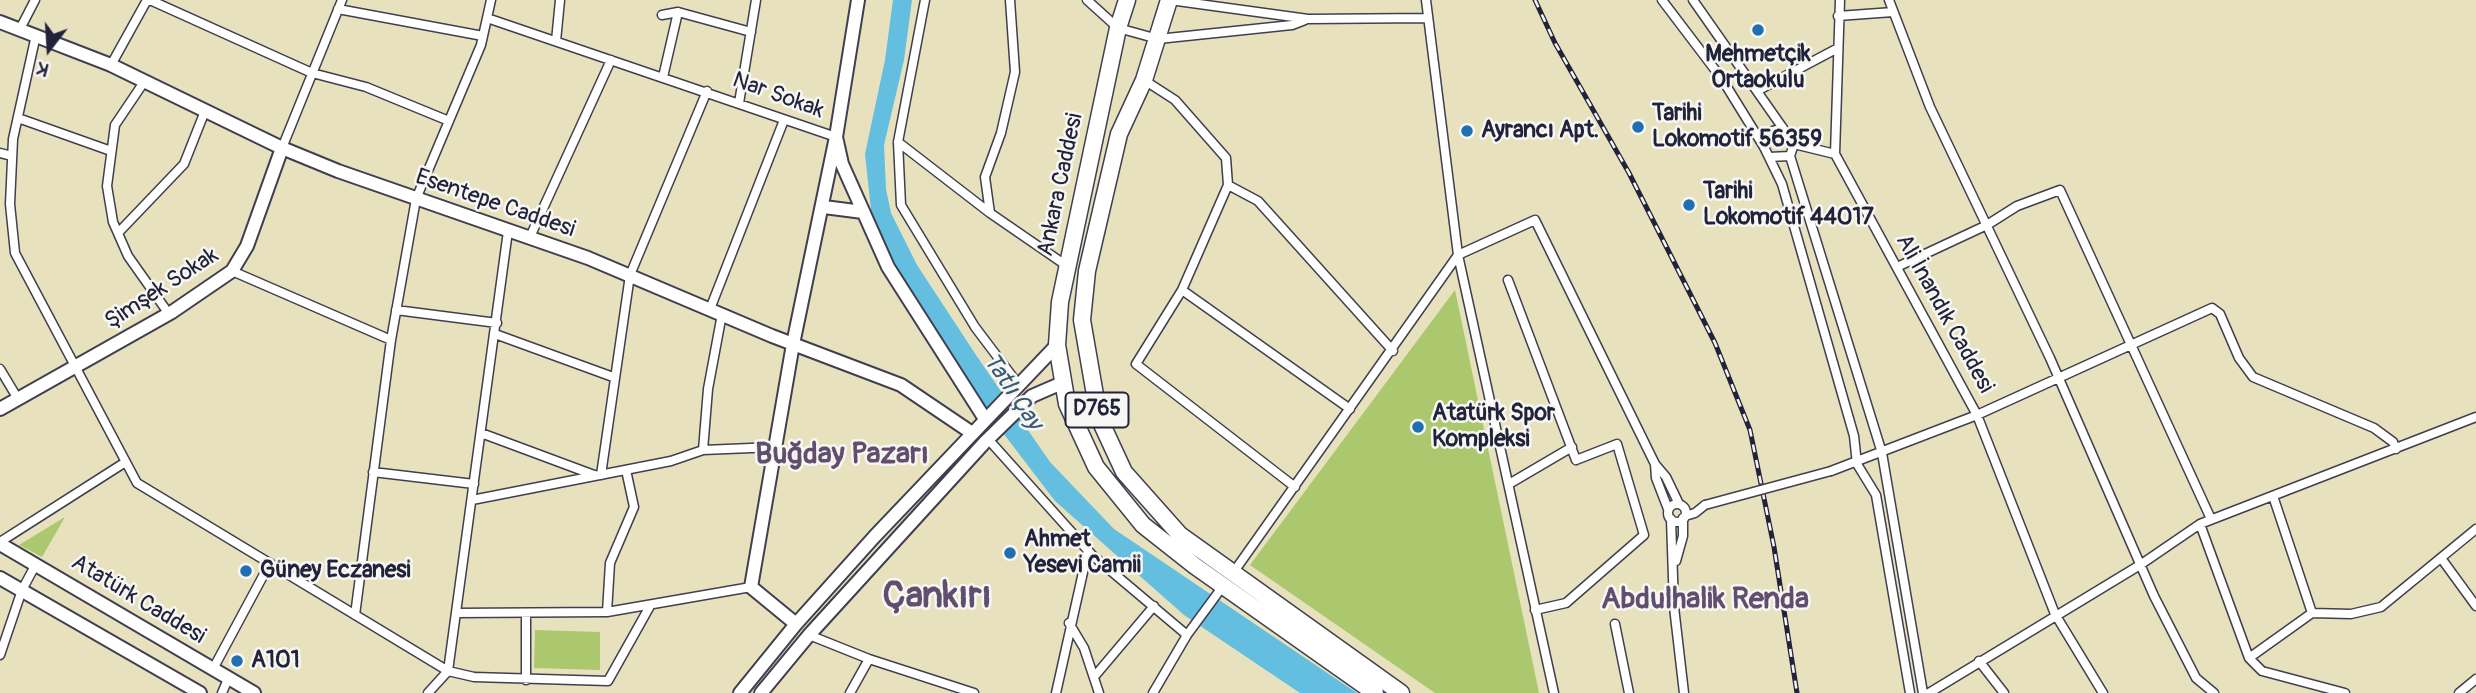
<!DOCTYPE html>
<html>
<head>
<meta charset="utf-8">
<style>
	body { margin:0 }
	#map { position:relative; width:2476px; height:693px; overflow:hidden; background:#e7e1be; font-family:Pangolin,sans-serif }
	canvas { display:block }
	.north { position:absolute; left:14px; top:14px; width:70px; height:70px; -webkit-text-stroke:5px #f6f6f2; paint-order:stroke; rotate:197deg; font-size:19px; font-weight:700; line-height:28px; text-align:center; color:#22223b }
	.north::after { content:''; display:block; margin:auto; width:24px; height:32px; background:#22223b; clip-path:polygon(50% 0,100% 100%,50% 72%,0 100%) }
</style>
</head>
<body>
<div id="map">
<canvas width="2476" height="693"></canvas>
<div class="north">K</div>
</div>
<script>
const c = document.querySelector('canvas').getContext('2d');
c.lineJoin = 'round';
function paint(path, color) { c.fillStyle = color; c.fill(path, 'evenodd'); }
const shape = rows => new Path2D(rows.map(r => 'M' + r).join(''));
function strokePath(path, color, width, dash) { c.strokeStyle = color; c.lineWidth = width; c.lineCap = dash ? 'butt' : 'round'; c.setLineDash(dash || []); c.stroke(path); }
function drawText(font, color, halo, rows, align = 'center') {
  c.font = font + ' Pangolin,sans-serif'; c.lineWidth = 5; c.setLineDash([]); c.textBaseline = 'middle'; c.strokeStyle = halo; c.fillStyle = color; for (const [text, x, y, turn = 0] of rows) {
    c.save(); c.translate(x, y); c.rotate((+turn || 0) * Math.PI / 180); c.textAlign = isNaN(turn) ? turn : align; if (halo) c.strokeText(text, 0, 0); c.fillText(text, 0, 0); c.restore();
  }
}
paint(shape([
	[1455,290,1539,693,1435,693,1250,565],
	[65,517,42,557,19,545],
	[535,630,600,632,600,670,534,668]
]), '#abc86f');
paint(shape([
	[893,0,912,0,904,60,884,145,886,189,891,213,917,265,978,358,1050,462,1114,529,1357,693,1300,693,1184,615,1055,501,984,408,895,266,876,228,871,210,865,154,885,60]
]), '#63bee0');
const street = shape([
	[150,0,312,73,366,87,449,121],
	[925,0,898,142,901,205,975,327,1018,384],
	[1087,0,1118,28,1158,39,1292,25,1305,20],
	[1170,0,1308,19,1428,18],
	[1426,0,1458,255,1554,693],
	[1662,0,1722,79,1764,147,1782,184,1854,436,1857,464,1876,495,1910,693],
	[1693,0,1794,144,1835,154,1977,415,2055,614,2103,693],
	[1889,0,1930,107,2050,358,2154,596,2196,678,2214,693],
	[338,9,483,36],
	[662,15,678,12,751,32],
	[1838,16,1893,12],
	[487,18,836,137],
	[20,29,35,0],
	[36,35,13,139,10,204,15,253,137,483,448,671,474,677,608,681,650,606],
	[556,41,560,0],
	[111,65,147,0],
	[663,77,678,12],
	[1144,80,1175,100,1226,158,1228,185,1182,290,1136,364,1295,487],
	[144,82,115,125,107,186,113,222,128,256,169,314],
	[1757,91,1838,48],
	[739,103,756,0],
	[18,118,111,151],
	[898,142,990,213,1067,266],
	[1794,144,1790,156,1882,453,1923,693],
	[1764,147,1769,132,1783,128],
	[282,148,342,0],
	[0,153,12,156],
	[1835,154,1840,0],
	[1769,157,1790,156],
	[1228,185,1258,201,1393,351],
	[990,213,985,177,1001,133,1015,72,1010,0],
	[118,233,184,164,205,111],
	[530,237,611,60],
	[1897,267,1987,225,2017,206,2060,190,2211,519],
	[232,271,391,340],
	[1508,280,1576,460,1617,444,1644,535,1566,603,1535,610],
	[1182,290,1350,409],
	[710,309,784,120],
	[396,310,497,323],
	[495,334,613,377],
	[0,369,18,399],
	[481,433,594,475],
	[988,439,1092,555,1187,635],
	[703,450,708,389,722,314],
	[1655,464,1656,478,1668,509],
	[1831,471,1977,415,2212,308,2220,314,2239,358,2253,377,2374,428,2393,442,2396,449],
	[373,472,474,484],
	[601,475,630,275,707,91],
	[1509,484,1572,447],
	[2273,496,2312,613],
	[472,500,671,461,703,450,775,447],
	'1668 513a9 9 0 1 1 18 0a9 9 0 1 1-18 0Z',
	[1685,516,1695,513,1705,505],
	[1671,519,1674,607,1684,693],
	[2200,524,2249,658,2262,671,2345,693],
	[0,542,124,463],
	[2441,558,2476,606],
	[1676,561,1683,536,1683,518],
	[1233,573,1458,255,1535,220,1655,464,1666,477,1679,504],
	[607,612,610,563,634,507,626,470],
	[456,613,607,612,751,587],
	[355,615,391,340,416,199,481,45,491,0],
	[1069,623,1084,648,1099,693],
	[1615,624,1629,693],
	[809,635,869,659,974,693],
	[0,655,22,590,36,564],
	[2249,658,2312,613,2351,614,2381,607,2476,529],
	[1979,661,2004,693],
	[213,669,270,563],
	[1094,677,1154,606],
	[526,680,526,613],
	[222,693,228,679],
	[428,693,448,671,508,231],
	[850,693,869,659],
	[1056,693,1088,550],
	[1153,693,1187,635,1223,586],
	[1929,693,2140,565,2200,524,2476,417],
	[2459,693,2476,679]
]);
const secondary = shape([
	[858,0,836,137,842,164,888,267,985,419],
	[0,22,111,65,282,148,338,171,588,258,772,336,901,385,972,433],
	[824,207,863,212],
	[0,409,172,312,232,271,247,246,282,148],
	[0,544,254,693],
	[0,578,200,693],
	[796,624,751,587,793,344,836,137],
	[740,693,796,624,875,536,1057,345],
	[761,693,809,635,985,442,1032,396,1062,383]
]);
const highway = shape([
	[1127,0,1118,28,1060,302,1057,345,1067,404,1096,467,1143,525,1195,566,1375,693],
	[1169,0,1144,80,1119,134,1087,271,1082,320,1099,418,1124,472,1180,535,1401,693]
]);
strokePath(street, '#403f4f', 11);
strokePath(secondary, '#403f4f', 16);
strokePath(highway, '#403f4f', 19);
strokePath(street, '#fff', 8);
strokePath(secondary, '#fff', 12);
strokePath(highway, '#fff', 16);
const rail = shape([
	[1535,0,1555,43,1629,173,1715,343,1750,430,1774,547,1797,693]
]);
strokePath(rail, '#22223b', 5);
strokePath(rail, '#f6f6f2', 2.5, [8]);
const streetBridge = shape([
	[1705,505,1831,471]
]);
strokePath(streetBridge, '#403f4f', 11, []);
strokePath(streetBridge, '#fff', 8);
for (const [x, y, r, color] of [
	[1758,30,7,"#1f6fb2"],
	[1638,127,7,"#1f6fb2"],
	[1467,131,7,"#1f6fb2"],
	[1689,205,7,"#1f6fb2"],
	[1418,427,7,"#1f6fb2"],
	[1010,553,7,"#1f6fb2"],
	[246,571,7,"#1f6fb2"],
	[237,661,7,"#1f6fb2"]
]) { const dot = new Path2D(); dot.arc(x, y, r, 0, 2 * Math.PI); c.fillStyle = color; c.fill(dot); strokePath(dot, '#f6f6f2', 2.5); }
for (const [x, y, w] of [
	[1097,410,63]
]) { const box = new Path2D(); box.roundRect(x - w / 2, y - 17.5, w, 35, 5); c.fillStyle = '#f6f6f2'; c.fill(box); strokePath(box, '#22223b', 2); }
drawText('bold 21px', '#22223b', null, [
	["D765",1097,410]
]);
drawText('bold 23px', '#22223b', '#f6f6f2', [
	["Mehmetçik",1758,55,"center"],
	["Ortaokulu",1758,81,"center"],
	["Tarihi",1652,114],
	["Lokomotif 56359",1652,140],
	["Ayrancı Apt.",1481,131],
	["Tarihi",1703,192],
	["Lokomotif 44017",1703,218],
	["Atatürk Spor",1432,414],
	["Kompleksi",1432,440],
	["Ahmet",1024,540],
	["Yesevi Camii",1024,566],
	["Güney Eczanesi",260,571],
	["A101",251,661]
], 'left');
drawText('23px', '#22223b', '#f6f6f2', [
	["Nar Sokak",778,96,20],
	["Ankara Caddesi",1061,185,-78],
	["Esentepe Caddesi",495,204,19],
	["Şimşek Sokak",162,289,-33],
	["Ali İnandık Caddesi",1944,314,61],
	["Atatürk Caddesi",138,600,31]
]);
drawText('italic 24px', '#395975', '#f6f6f2', [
	["Tatlı Çay",1012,392,56]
]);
drawText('bold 30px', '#614d6e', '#f6f6f2', [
	["Buğday Pazarı",842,455],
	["Abdulhalik Renda",1705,600]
]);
drawText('bold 37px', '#614d6e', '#f6f6f2', [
	["Çankırı",937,598]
]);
</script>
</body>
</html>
